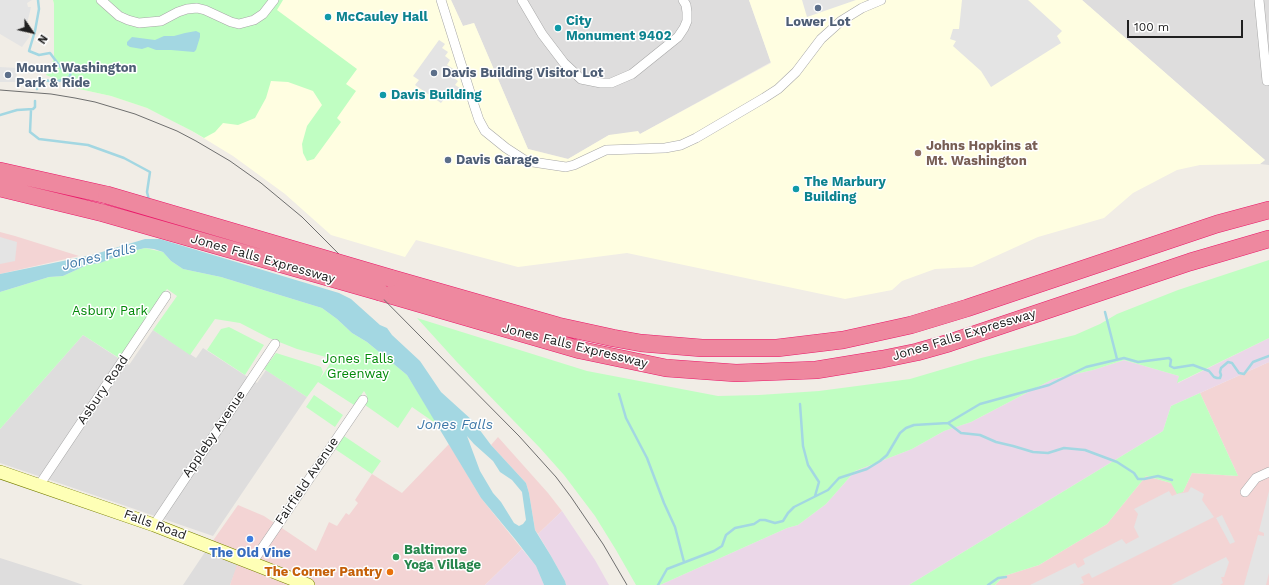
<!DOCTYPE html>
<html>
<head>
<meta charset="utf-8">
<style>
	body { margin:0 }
	#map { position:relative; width:1269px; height:585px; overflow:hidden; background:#f1ede6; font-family:"Work Sans",sans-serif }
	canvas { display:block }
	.north { position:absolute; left:12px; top:12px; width:40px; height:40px; -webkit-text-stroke:3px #fff; paint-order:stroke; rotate:124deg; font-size:11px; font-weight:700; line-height:16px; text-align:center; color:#202020 }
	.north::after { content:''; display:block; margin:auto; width:14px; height:18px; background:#202020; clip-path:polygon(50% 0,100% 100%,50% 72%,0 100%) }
	.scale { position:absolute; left:1127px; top:20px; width:116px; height:18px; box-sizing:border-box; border:2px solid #202020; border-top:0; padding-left:5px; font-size:12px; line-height:14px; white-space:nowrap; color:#202020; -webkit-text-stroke:3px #fff; paint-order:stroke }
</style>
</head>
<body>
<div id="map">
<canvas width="1269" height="585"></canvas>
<div class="north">N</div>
<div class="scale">100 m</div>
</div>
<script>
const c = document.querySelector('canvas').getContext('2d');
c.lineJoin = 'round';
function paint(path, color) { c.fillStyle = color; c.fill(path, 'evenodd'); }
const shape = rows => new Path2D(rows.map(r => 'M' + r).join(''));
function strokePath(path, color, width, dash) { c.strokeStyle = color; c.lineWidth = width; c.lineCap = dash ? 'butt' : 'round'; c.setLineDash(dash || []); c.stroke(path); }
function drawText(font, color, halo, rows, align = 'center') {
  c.font = font + ' "Work Sans",sans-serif'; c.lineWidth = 3; c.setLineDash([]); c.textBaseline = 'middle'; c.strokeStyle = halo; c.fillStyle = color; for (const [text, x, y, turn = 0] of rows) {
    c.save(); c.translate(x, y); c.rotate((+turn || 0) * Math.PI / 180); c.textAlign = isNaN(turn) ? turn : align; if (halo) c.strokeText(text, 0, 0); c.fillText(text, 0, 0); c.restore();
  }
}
paint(shape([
	[451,0,749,0,771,62,640,134,609,135,568,159,528,149,474,23,463,26],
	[1082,0,1269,0,1269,165,1260,164,1265,160],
	[153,330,196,358,203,348,257,383,266,370,307,397,213,536,53,481,0,463,0,429,83,335,129,365],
	[205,552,238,565,230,585,183,585],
	[0,558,66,579,83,585,0,585]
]), '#dedddd');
paint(shape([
	[0,232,15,236,79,256,0,274],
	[1269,362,1269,585,995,585,1004,576,1039,565,1107,524,1146,476,1171,483,1183,492,1192,473,1238,476,1200,393],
	[498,437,548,493,562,511,538,534,535,530,529,493,526,483,491,445],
	[449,444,481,498,522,549,485,585,230,585,237,565,205,552,238,505,264,516,316,551,329,522,337,526,346,513,349,515,358,503,355,500,372,474,402,493]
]), '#f3d4d4');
paint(shape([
	[1269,338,1269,362,1171,406,1163,431,909,585,660,585,787,528,798,525,826,504,855,471,912,449,944,431,971,422,1053,379,1093,370,1124,360,1179,376,1178,383],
	[562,511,595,560,609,585,566,585,565,581,551,556,538,534],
	[522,549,536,566,544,585,485,585]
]), '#ebd7e8');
paint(shape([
	[53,0,451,0,463,26,474,23,528,149,568,159,609,135,638,131,640,134,771,63,749,0,1082,0,1265,160,1260,164,1200,165,1177,170,1133,193,1104,218,1038,237,972,267,935,269,902,281,892,290,845,299,627,253,518,267,416,240,405,257,331,235,285,194,233,156,192,131,164,116,147,108,111,96,79,89,46,75,54,59,54,4]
]), '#fffee1');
paint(shape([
	[53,0,283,0,277,10,357,69,346,84,356,91,337,118,341,122,314,159,307,161,303,153,302,144,307,126,322,105,313,91,288,82,271,81,266,98,255,118,238,125,223,123,215,132,204,138,192,131,147,108,111,96,79,89,46,75,54,59,54,4],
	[145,248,163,252,171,261,183,269,221,277,322,308,337,319,352,333,367,342,407,375,438,425,412,407,398,428,365,405,367,396,364,391,354,405,318,382,307,397,264,369,276,353,321,367,323,372,320,379,333,359,297,349,269,338,240,323,215,319,190,355,153,330,177,296,167,289,119,358,83,335,0,429,0,292,49,277,63,276,87,265,100,263,129,252],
	[1269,260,1269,338,1177,383,1179,376,1124,360,1093,370,1053,379,971,422,944,431,912,449,855,471,826,504,798,525,787,528,660,585,636,585,616,550,595,516,564,475,540,448,456,361,417,318,587,371,718,396,759,395,819,391,910,379,981,358,1075,335,1100,324,1117,314,1178,290],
	[229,327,264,345,245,375,207,350,221,329],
	[1200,393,1238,476,1192,473,1183,492,1177,494,1171,483,1146,476,1107,524,1039,565,1004,576,995,585,909,585,1163,431,1171,406],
	[314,395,343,415,335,427,306,407],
	[344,436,381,461,372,474,335,449]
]), '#c0fec2');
paint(shape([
	[0,0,32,0,27,3,28,7,31,7,25,32,30,36,22,47,0,34],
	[802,0,856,0,807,17],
	[962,0,1028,0,1062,31,1057,36,1061,43,991,87,981,71,953,46,956,41,950,39,953,29,959,29],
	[439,40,445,44,442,48,448,52,445,56,450,60,447,65,455,70,451,76,458,81,455,85,460,88,453,97,448,94,441,103,415,85,419,80,413,76],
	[0,67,17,68,16,82,0,82],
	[0,237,17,242,15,261,0,264],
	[1191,487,1204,494,1202,500,1214,517,1092,578,1089,573,1081,577,1084,583,1079,585,1030,585,1075,563,1078,568,1085,564,1083,559,1122,539,1126,544,1139,537,1134,527,1138,514,1134,509,1169,491,1172,496,1177,494,1188,492],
	[1269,491,1269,573,1266,585,1244,585,1258,535,1264,536,1264,533,1259,531],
	[1222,515,1235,542,1230,544,1216,518],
	[1226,557,1229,562,1224,577,1221,577,1223,583,1220,585,1171,585]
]), '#e4e4e4');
paint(shape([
	[196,31,200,33,200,37,196,50,194,52,171,50,156,50,148,47,142,49,130,47,127,45,127,42,132,37,155,40,164,36,174,36,185,33],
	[145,239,160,239,339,293,351,299,380,325,387,328,392,335,420,361,441,392,473,421,491,445,526,483,529,493,535,530,551,556,565,581,566,585,544,585,536,566,515,539,481,498,407,375,367,342,352,333,337,319,322,308,221,277,183,269,171,261,163,252,154,249,145,248,129,252,100,263,87,265,63,276,49,277,0,292,0,274,92,255],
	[467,436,474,444,493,461,500,472,512,480,522,492,526,520,523,524,519,526,514,523,501,502,493,493,480,471]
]), '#a3d7e2');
strokePath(shape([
	[37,89,40,79,54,82,66,79,70,76,71,70,62,69,50,53,39,55,29,51,35,31,39,9,38,0],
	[31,110,30,132,39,139,88,145,124,158,150,172,147,192,149,200],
	[0,115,17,110,33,109,35,107,35,101],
	[1105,312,1117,359],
	[619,394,626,418,647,458,664,503,675,527,684,562],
	[800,404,803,446,808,465,819,482,815,496],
	[948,423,961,433,980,435,996,442,1013,446,1033,452,1048,453,1064,448,1085,450,1117,462,1134,473,1138,479,1144,479,1158,476,1172,480],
	[658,585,667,569,714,551,722,546,726,535,735,528,754,524,760,520,765,520,775,523,783,521,788,513,794,507,828,490,839,478,867,469,880,461,887,455,900,433,906,428,914,425,948,423,980,404,1049,385,1086,367,1124,358,1138,362,1169,358,1171,360,1170,366,1174,368,1193,365,1209,371,1214,377,1217,378,1220,378,1221,375,1220,372,1221,368,1228,362,1232,363,1239,373,1244,374,1253,362,1269,356],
	[988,585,998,578,1006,577]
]), '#a3d7e2', 2.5);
const street = shape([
	[101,0,119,16,128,20,139,23,161,21,178,12,187,9,197,8,205,10,231,22,239,24,254,20,263,14,274,0],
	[441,0,475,108,479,120,485,131,506,148,526,161,566,167,574,165,606,150,665,148,681,145,696,138,764,98,778,89,796,72,821,39,841,21,862,8,881,0],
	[522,0,542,34,564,63,581,79,601,83,611,83,632,74,678,37,684,28,687,21,687,12,686,5,683,0],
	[1259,0,1267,81],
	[40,484,166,296],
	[1245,492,1256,478,1269,472],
	[154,525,275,344],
	[252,563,363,400]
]);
const secondary = shape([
	[0,472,154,525,308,585]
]);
const highway = shape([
	[0,171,107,195],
	[0,188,103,213],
	[390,278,558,326,613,338,641,343,702,348,777,348,843,340,911,325,967,308,1217,224,1269,210],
	[380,292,580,350,666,368,736,373,816,370,883,359,917,352,949,343,1190,262,1269,239]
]);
strokePath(street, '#a7a7a7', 10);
strokePath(secondary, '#767e00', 14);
strokePath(highway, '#ea1869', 18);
strokePath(street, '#fff', 9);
strokePath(secondary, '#feffb6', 13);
strokePath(highway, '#ee889f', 17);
strokePath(shape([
	[0,90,51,94,75,98,95,102,135,114,177,131,196,141,230,161,261,183,302,217,325,240,519,436,556,477,571,497,603,544,627,585]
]), '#6e6e6e', 1);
const highwayBridge = shape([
	[107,195,390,278],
	[103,213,380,292]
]);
strokePath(highwayBridge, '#ea1869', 18, []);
strokePath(highwayBridge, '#ee889f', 17);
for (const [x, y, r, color] of [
	[818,8,4,"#5c6f8a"],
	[328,17,4,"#0f9aa8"],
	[558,28,4,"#0f9aa8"],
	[434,73,4,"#5c6f8a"],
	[8,75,4,"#5c6f8a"],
	[383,95,4,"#0f9aa8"],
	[918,153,4,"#8d6e63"],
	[448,160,4,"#5c6f8a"],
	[796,189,4,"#0f9aa8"],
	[250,539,4,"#3f7fe0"],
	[396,557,4,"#2e9e5b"],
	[390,572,4,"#e8710a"]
]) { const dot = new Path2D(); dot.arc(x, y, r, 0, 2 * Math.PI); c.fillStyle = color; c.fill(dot); strokePath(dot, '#fff', 1.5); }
drawText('bold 13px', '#0d838f', '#fff', [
	["McCauley Hall",336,17],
	["City",566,21],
	["Monument 9402",566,36],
	["Davis Building",391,95],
	["The Marbury",804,182],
	["Building",804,197]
], 'left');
drawText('bold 13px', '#4e5e75', '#fff', [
	["Lower Lot",818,22,"center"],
	["Mount Washington",16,68],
	["Park & Ride",16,83],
	["Davis Building Visitor Lot",442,73],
	["Davis Garage",456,160]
], 'left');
drawText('bold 13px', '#785e54', '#fff', [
	["Johns Hopkins at",926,146],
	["Mt. Washington",926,161]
], 'left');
drawText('13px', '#202020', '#fff', [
	["Jones Falls Expressway",263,259,16],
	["Jones Falls Expressway",964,335,-17],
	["Jones Falls Expressway",575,346,14],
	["Asbury Road",103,390,-56],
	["Appleby Avenue",214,434,-56],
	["Fairfield Avenue",307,481,-56],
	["Falls Road",155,525,20]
]);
drawText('13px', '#028a08', '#fff', [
	["Asbury Park",110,311],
	["Jones Falls",358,359],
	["Greenway",358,374]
]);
drawText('bold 13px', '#27864d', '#fff', [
	["Baltimore",404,550],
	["Yoga Village",404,565]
], 'left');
drawText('bold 13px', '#366cbe', '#fff', [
	["The Old Vine",250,553]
]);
drawText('bold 13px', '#c56008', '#fff', [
	["The Corner Pantry",382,572]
], 'right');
drawText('italic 14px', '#3e78a8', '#fff', [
	["Jones Falls",99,257,-14],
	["Jones Falls",455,425]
]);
</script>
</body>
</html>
